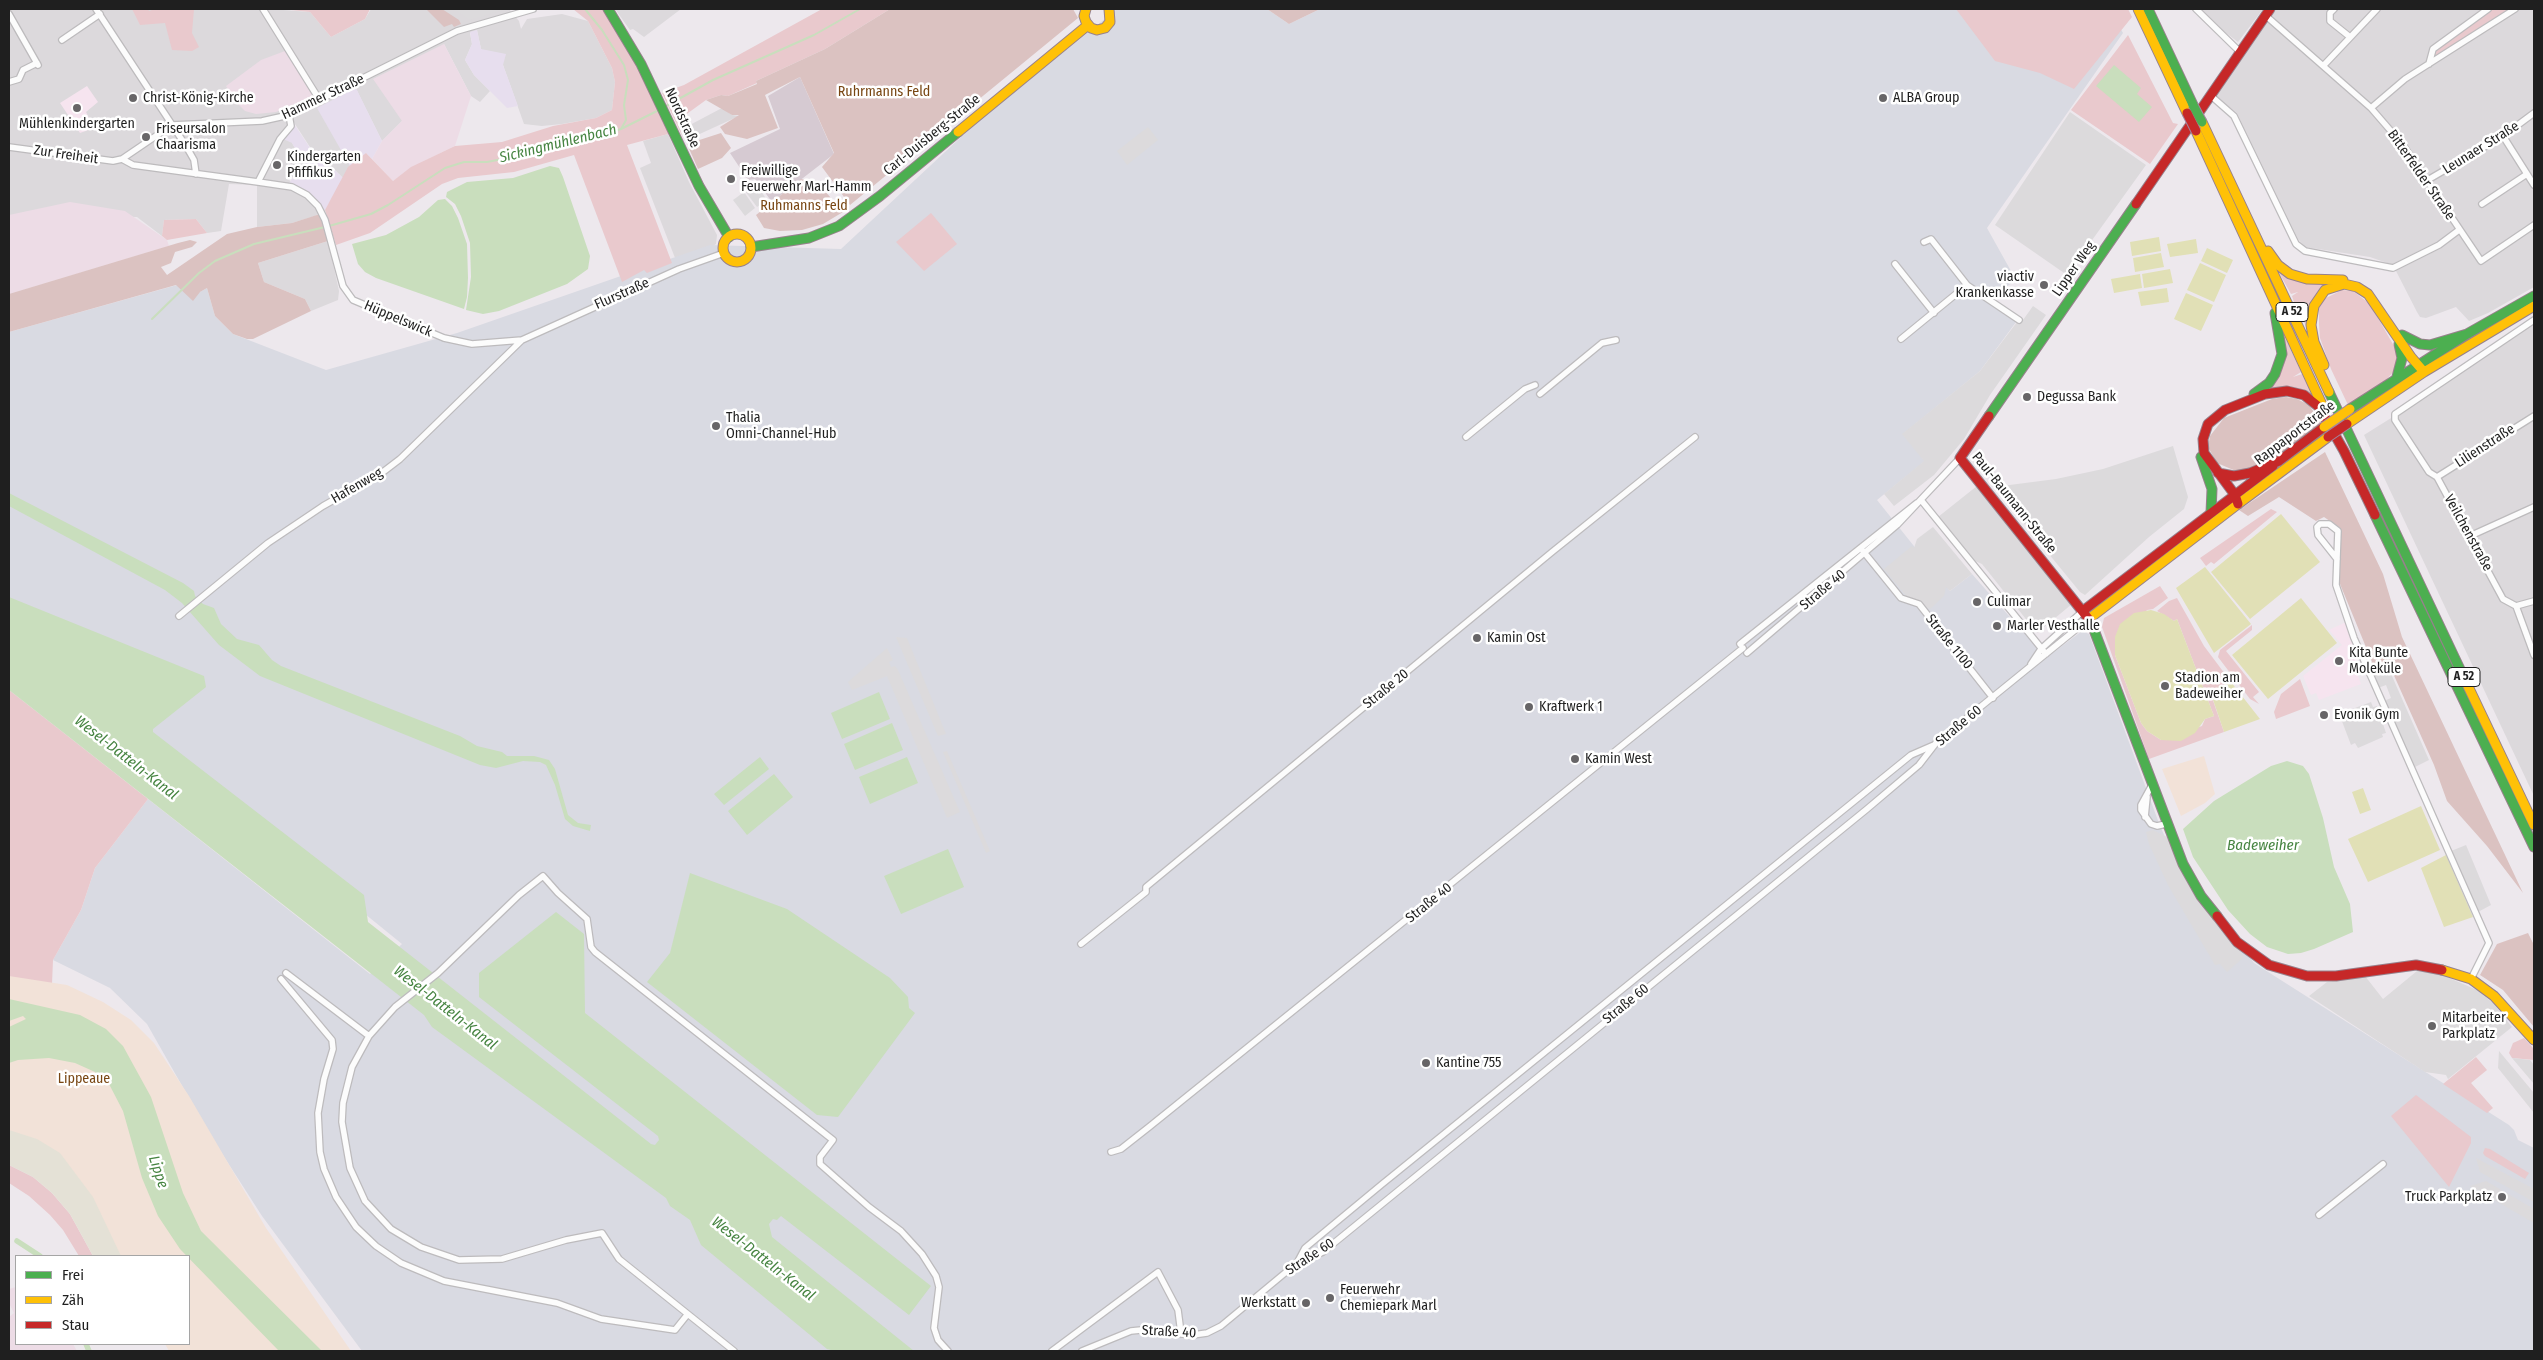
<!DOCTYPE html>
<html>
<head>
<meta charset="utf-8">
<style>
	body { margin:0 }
	#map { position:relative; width:2543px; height:1360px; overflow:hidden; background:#ede8ed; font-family:"Fira Sans Condensed",sans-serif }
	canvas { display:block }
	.frame { position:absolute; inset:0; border:10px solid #1f1f1f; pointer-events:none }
	.legend { position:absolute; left:15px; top:1255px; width:175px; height:90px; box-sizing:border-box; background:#fff; border:1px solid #a5a5a5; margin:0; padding:6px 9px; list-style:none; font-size:15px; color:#1f1f1f }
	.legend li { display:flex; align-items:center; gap:10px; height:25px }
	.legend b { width:25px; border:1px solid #a5a5a5 }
</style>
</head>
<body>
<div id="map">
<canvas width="2543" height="1360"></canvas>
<div class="frame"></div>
<ul class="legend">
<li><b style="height:6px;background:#4caf50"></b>Frei</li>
<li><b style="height:6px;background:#ffc107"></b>Zäh</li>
<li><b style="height:6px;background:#c62828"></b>Stau</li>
</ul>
</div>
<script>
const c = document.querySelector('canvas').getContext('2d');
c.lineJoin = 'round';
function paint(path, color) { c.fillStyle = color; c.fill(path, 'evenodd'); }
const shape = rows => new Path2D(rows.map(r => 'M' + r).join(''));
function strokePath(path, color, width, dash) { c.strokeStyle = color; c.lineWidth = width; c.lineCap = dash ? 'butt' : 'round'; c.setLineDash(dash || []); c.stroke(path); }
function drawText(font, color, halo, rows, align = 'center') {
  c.font = font + ' "Fira Sans Condensed",sans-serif'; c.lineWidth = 5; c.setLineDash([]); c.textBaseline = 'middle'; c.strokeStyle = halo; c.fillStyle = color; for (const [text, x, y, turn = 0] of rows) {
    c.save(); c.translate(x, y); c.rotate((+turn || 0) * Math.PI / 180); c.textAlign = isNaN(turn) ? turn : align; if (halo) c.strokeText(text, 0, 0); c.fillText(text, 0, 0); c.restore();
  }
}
paint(shape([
	[9,9,261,9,263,14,271,9,310,12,331,37,365,19,371,9,509,9,519,21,521,29,527,19,562,14,588,21,612,68,615,82,612,110,596,118,562,124,542,126,524,124,503,65,481,49,477,30,470,33,472,44,465,60,474,75,490,91,480,102,471,96,444,44,402,121,382,141,356,89,350,166,352,164,357,192,325,160,321,164,293,121,292,143,305,165,289,180,309,194,325,210,315,216,292,223,257,227,257,185,229,184,221,231,207,233,196,219,164,220,162,236,137,217,9,215],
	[615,9,681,9,644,37,633,29,630,30],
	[2200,9,2263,9,2238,42,2218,27],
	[2276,9,2534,9,2534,287,2488,313,2469,321,2456,307,2426,318,2420,317,2417,312,2396,271,2390,264,2370,257,2305,247,2298,239,2237,113,2216,96,2231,71],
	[722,108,732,115,739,116,691,138,686,127],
	[668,134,689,182,717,235,716,244,712,247,677,263,640,168,651,163,643,141],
	[328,241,339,291,338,300,311,311,305,299,264,282,258,263],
	[2534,320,2534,796,2364,435,2439,388]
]), '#dcd9dc');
paint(shape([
	[477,30,481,49,506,54,503,65,518,106,507,108,474,75,465,60,472,44,470,32],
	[356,88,382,141,372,159,366,153,350,166,317,108],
	[292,121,320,163,324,160,344,179,325,210,309,194,288,184,305,165,292,143,283,139]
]), '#e7deee');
paint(shape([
	[1117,9,1267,9,1289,24,1320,9,2110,9,2123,33,1987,228,2016,280,1992,297,2019,318,1980,371,1903,434,1925,461,1877,500,1950,591,1972,574,2046,658,2082,631,2089,634,2160,826,2178,865,2254,963,2509,1125,2514,1130,2518,1140,2534,1148,2534,1351,362,1351,262,1216,210,1135,147,1024,110,988,53,960,81,910,95,868,148,799,370,974,402,944,9,625,9,332,177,285,200,292,207,288,215,316,233,334,326,370,457,333,710,245,841,249,975,124]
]), '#d9dae2');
paint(shape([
	[87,86,98,102,86,112,94,128,80,133,60,103],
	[2346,622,2360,659,2353,662,2361,684,2319,700,2316,693,2311,695,2303,676,2342,645,2329,630]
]), '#f6e4ef');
paint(shape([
	[800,77,834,154,772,202,755,179,748,180,730,153,780,129,768,96]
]), '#d6cad2');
paint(shape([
	[444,44,471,96,455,146,422,162,393,181,372,159,382,141,402,121,373,79],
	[285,51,314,96,276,112,256,114,245,111,235,101,226,86,261,60],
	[70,202,125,211,167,240,169,246,10,294,9,215],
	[16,1287,16,1344,73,1344,77,1351,9,1351,9,1317,14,1313,9,1303,9,1289]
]), '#eddce6');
paint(shape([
	[132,9,148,9,149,11,155,9,194,9,192,33,199,47,192,51,172,50,165,23,140,25],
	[282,9,370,9,365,19,331,37,310,12],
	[573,9,605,10,629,48,671,131,671,138,668,134,627,145,672,263,647,273,644,270,622,282,574,155,514,172,458,178,442,184,370,233,336,245,325,210,348,167,366,153,393,181,411,167,455,146,502,142,553,126,596,118,612,110,615,82,612,68,588,21],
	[822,9,890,9,825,49,756,81,757,83,728,96,721,95,706,100,677,121,684,140,662,93,684,85],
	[1956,9,2128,9,2132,17,2074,89,2040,73,1995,61],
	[2492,9,2511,9,2434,57,2434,52],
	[2128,35,2173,123,2178,124,2150,164,2071,110],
	[931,213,957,244,924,271,896,242],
	[196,219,207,233,167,240,162,236,164,220],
	[2277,269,2339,281,2313,301,2312,338,2294,302,2292,296,2298,292,2291,294],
	[2342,290,2353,291,2370,304,2398,353,2396,369,2386,380,2348,405,2331,369,2320,338,2319,324,2319,308,2324,299],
	[2284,335,2301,372,2293,377,2302,374,2314,398,2269,391],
	[2271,509,2277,512,2214,564,2211,562,2206,566,2200,558],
	[2160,586,2168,598,2153,609,2147,610,2115,655,2141,723,2147,731,2161,740,2202,726,2205,719,2214,716,2177,619,2174,621,2157,611,2169,601,2177,598,2204,646,2231,682,2210,692,2224,732,2149,759,2102,627,2104,618],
	[2252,625,2252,630,2226,651,2259,692,2253,697,2259,704,2250,699,2218,657,2220,650],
	[2300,679,2310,706,2276,719,2274,712,2281,694],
	[9,690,148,799,95,868,81,910,53,960,51,1008,9,999],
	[2524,1038,2534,1049,2534,1060,2512,1058,2509,1053,2513,1043],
	[2476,1057,2487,1070,2471,1083,2493,1108,2487,1113,2443,1084],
	[2416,1095,2471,1137,2471,1143,2449,1187,2391,1116],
	[2485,1148,2490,1149,2529,1173,2525,1179,2485,1156,2483,1153],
	[9,1165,33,1177,52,1193,70,1214,93,1256,79,1256,63,1230,50,1215,29,1196,9,1183]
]), '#e9c9cd');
paint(shape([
	[426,9,442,9,459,20,461,24,454,27,452,24,444,27],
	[890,9,1073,9,1078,18,850,205,822,167,834,153,800,77,765,95,778,128,747,139,725,134,720,127,739,115,732,115,706,100,721,95,728,96,757,84,756,81,825,49],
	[1267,9,1320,9,1289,24],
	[721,133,731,148,722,158,698,169,687,144],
	[801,179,818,183,843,212,823,224,802,230,780,231,764,228,756,215],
	[320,214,328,241,258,263,264,282,305,299,311,311,253,339,247,339,233,334,215,316,207,288,200,292,193,301,176,285,9,332,9,294,178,243,190,240,197,242,192,247,175,252,171,263,161,267,167,275,227,234,257,227,292,223],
	[2286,397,2297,399,2309,405,2322,424,2278,456,2256,468,2236,471,2217,463,2208,447,2210,436,2224,418,2272,399],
	[2325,452,2383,574,2402,637,2523,893,2487,846,2447,801,2434,765,2388,662,2375,669,2340,584,2340,528,2324,517,2316,521,2279,497,2248,516,2239,510],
	[2528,933,2534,945,2534,1027,2503,990,2480,975,2497,944]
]), '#dbc2c1');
paint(shape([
	[9,1063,187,1256,93,1256,70,1214,52,1193,33,1177,9,1165]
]), '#e4e1d6');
paint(shape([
	[2204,756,2215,794,2205,803,2181,816,2162,769],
	[9,976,67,985,103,1002,131,1020,154,1043,189,1096,266,1228,351,1351,169,1351,165,1344,189,1344,189,1256,121,1256,93,1197,60,1153,37,1139,9,1130]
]), '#f2e2d8');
paint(shape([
	[2159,237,2161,251,2132,256,2130,242],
	[2196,239,2198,253,2170,257,2167,244],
	[2207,248,2233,260,2227,273,2201,261],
	[2161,253,2164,267,2135,272,2133,258],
	[2200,263,2226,275,2214,302,2187,290],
	[2170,269,2173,283,2144,288,2142,274],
	[2140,274,2142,288,2114,293,2111,279],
	[2167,288,2169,302,2141,306,2138,292],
	[2186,293,2213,305,2201,331,2174,319],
	[2281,514,2320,562,2250,619,2211,572],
	[2205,567,2251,624,2214,653,2176,588],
	[2301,598,2337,643,2268,699,2232,655],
	[2151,610,2164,614,2174,621,2177,619,2214,716,2205,719,2195,733,2181,741,2161,740,2147,731,2141,723,2115,655,2115,637,2120,624,2134,613],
	[2231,682,2260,719,2224,732,2210,691],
	[2363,788,2371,810,2360,814,2352,792],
	[2421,806,2440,850,2368,882,2348,839],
	[2446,855,2473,917,2444,927,2421,868]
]), '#e1e0b6');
paint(shape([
	[453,9,505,9,470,20],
	[2070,112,2146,165,2067,275,1995,225],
	[1148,127,1158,140,1127,165,1117,151],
	[756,184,767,200,757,207,745,191],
	[744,192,755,208,745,216,733,200],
	[2033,306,2046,315,1990,395,1964,439,1934,475,1894,506,1884,494,1924,461,1902,434,1980,371,2020,318,2023,320],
	[2173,446,2188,497,2184,509,2149,537,2085,595,2080,592,1994,487,2056,479,2103,469],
	[1977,486,2072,604,2037,633,1982,564,1975,561,1938,517],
	[1933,527,1972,574,1950,591,1946,587,1944,596,1930,609,1907,597,1884,569,1912,546,1914,548,1917,539],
	[896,637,907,638,946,734,938,736],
	[887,648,893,660,889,662,891,667,895,666,898,670,960,812,947,818,887,676,852,690,848,682],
	[2388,667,2429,760,2413,768,2384,701,2391,698,2386,685,2378,688,2372,674],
	[2371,702,2373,707,2377,706,2386,733,2382,734,2383,737,2358,748,2355,743,2351,745,2340,716,2348,714,2347,711],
	[947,751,990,851,986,853,943,752],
	[2153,830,2167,837,2189,883,2244,957,2227,972,2220,964,2215,965,2168,885,2149,844,2146,832],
	[2466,845,2491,905,2478,912,2451,851],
	[2417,971,2440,974,2477,990,2493,1003,2512,1027,2448,1079,2446,1075,2425,1072,2309,996,2327,982,2365,976,2383,999],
	[2499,1051,2534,1093,2534,1113,2498,1068],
	[2512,1058,2530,1060,2534,1065,2534,1084],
	[2476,1158,2534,1189,2534,1202,2480,1172],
	[2486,1181,2534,1209,2534,1223,2470,1186]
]), '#dcdadc');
paint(shape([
	[2114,65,2141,88,2137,94,2152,107,2139,122,2096,86],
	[550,166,559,168,563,177,590,256,588,269,567,284,499,311,483,314,466,310,471,277,470,243,461,216,455,204,446,197,447,192,467,182,513,178],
	[445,199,452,206,458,218,467,244,468,278,467,297,464,309,376,278,365,272,358,264,352,244,386,235,419,217,438,200],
	[9,493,183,583,194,591,195,596,203,604,214,608,221,624,237,639,259,645,272,660,281,666,460,736,477,746,502,752,507,756,534,756,549,760,555,769,568,815,578,823,591,825,590,831,573,826,565,819,555,785,546,765,540,762,523,761,496,768,480,765,260,676,219,645,182,603,165,590,9,506],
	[9,597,204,676,206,687,153,729,153,732,364,895,368,922,651,1144,655,1145,659,1140,658,1136,479,997,479,973,556,912,584,934,585,1013,931,1286,909,1315,781,1216,777,1220,773,1219,769,1224,772,1237,914,1351,835,1351,827,1349,701,1245,690,1220,670,1206,666,1198,432,1027,424,1015,9,690],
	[879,692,890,719,842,739,831,713],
	[892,723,903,750,855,770,844,744],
	[760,757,769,769,724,805,714,794],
	[907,757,918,783,870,804,859,777],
	[2287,761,2303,766,2309,774,2323,818,2334,867,2350,904,2353,932,2314,949,2301,953,2288,954,2267,947,2250,934,2228,910,2193,857,2183,829,2214,801,2271,766],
	[774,774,793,797,747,835,728,811],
	[948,849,964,887,901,914,884,876],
	[690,873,787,909,890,978,908,997,909,1008,915,1013,838,1117,817,1115,647,982,670,953],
	[9,999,80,1015,106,1029,123,1046,151,1097,183,1193,201,1231,322,1351,279,1351,180,1249,158,1216,142,1178,123,1111,109,1084,95,1072,75,1063,49,1058,18,1060,9,1063,9,1027,26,1019,23,1016,9,1021]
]), '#c9debd');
strokePath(shape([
	[585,9,602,30,624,65,628,80,624,105,626,120,621,129],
	[666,106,713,80,814,35,860,9],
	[329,226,371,214,388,205,445,168,464,162,487,162,518,156,548,146,578,142,621,129,659,110],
	[152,319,199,273,215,261,254,244,325,227]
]), '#c9debd', 2);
strokePath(shape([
	[17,1241,40,1256],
	[86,1344,89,1351]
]), '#c9debd', 5.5);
const street = shape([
	[96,9,186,146,194,160,196,174],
	[263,9,319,99],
	[2196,9,2239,51],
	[2334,9,2330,13,2330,21,2350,37],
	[9,14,38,65],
	[2265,15,2371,108,2403,145,2481,261,2534,225],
	[62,40,100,14],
	[2429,64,2433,49,2488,9],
	[2324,65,2377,9],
	[9,82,19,79,23,70,37,63],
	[2210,95,2234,116,2296,244,2305,251,2393,268,2439,245,2459,230],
	[2371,108,2405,79,2515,9],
	[172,125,262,121,289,115,457,31,533,9],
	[2503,136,2534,185],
	[9,147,113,161,122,159,133,165,258,182,280,139,291,126,289,115],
	[122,159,172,125],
	[2426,181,2503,136,2534,113],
	[258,182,292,187,307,195,318,206,325,220,343,286,353,300,444,338,472,344,522,340,679,269,724,253],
	[2482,204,2527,174],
	[1924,242,1931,239,1967,285,2019,320],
	[1895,264,1934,313],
	[2534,320,2395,414,2395,420,2429,472,2437,477,2503,599,2516,606,2534,655],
	[1901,339,1967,285],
	[1540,394,1602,343,1616,340],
	[1466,437,1525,389,1535,385],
	[2437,477,2534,416],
	[1921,500,2046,654],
	[2470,536,2534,507],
	[1863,551,1901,598,1919,604,1993,698],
	[2337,559,2318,535,2317,527,2320,524,2329,524,2338,531,2336,585,2354,638,2489,943,2471,979],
	[2516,606,2534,601],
	[179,616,268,543,323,506,383,472,400,459,522,340],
	[1740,644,1917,503],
	[1747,653,1897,525,1960,458],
	[2031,664,2041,649,2084,610],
	[2152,785,2141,805,2141,810,2151,824,2157,826,2166,824],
	[2145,817,2147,797],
	[1081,944,1146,892,1146,887,1552,552,1695,437],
	[286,973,369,1036],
	[281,979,332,1040,333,1049,324,1079,318,1113,320,1152,324,1169,336,1197,356,1227,376,1246,401,1263,444,1281,557,1303,601,1319,675,1330,687,1315],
	[1111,1152,1121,1149,1149,1127,1743,648],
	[2319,1215,2383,1164],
	[1297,1263,1305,1248,1381,1185,1911,755,1934,745],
	[734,1351,619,1259,602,1233,566,1240,502,1259,459,1260,421,1247,391,1229,365,1201,350,1168,342,1122,343,1103,352,1067,369,1036,395,1007,438,973,519,895,543,876,558,893,587,919,591,947,595,952,833,1140,820,1157,820,1164,869,1207,901,1231,922,1254,936,1276,939,1287,934,1328,938,1340,948,1351],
	[1052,1351,1158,1272,1178,1310,1181,1333],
	[1082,1351,1131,1331,1141,1330,1193,1335,1207,1333,1221,1326,1297,1263,1323,1252,1867,809,1919,765,1936,743,2090,618]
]);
const fast = shape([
	[608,9,641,64,699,186,729,237],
	[2148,9,2193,105],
	[751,247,809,238,839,226,880,196,958,132],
	[2402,335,2420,344,2430,345,2467,334],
	[2397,377,2402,358,2399,344],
	[2329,392,2466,682],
	[2254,394,2269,383,2275,374,2282,354,2275,313],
	[2350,409,2467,334,2534,296],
	[1989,416,2136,204],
	[2201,457,2212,489,2211,513],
	[2375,515,2534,847],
	[2091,622,2183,864,2201,896,2217,916]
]);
const slow = shape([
	[1086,9,1084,16,1086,22,1091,28,1097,30,1105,28,1110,22,1109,9],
	[2138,9,2187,113],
	[2202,122,2329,392],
	[2196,131,2324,409],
	[958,132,1088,25],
	'723 248a14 14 0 1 1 28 0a14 14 0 1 1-28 0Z',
	[2268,251,2278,265,2290,274,2307,279,2343,280],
	[2324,365,2314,342,2311,325,2314,306,2325,290,2344,284,2357,287,2368,294,2411,357,2424,372],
	[2347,424,2424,372,2534,306],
	[2238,504,2328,437],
	[2090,618,2238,504],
	[2466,682,2534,825],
	[2442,970,2471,979,2494,996,2534,1040]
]);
const jam = shape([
	[2136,204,2270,9],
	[1989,416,1960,458,2091,622],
	[2279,461,2324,427],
	[2218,473,2234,476,2250,473,2279,461],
	[2238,504,2235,495,2204,453,2203,439,2208,424,2225,410,2265,394,2287,391,2304,395,2319,407,2344,451,2375,515],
	[2084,610,2273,466],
	[2217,916,2237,942,2269,965,2307,976,2336,976,2416,965,2442,970]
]);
strokePath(street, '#bdbbbd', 8);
strokePath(fast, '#97818c', 11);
strokePath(slow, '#97818c', 11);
strokePath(jam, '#97818c', 11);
strokePath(street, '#fcfcfc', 5.5);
strokePath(fast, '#4caf50', 9);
strokePath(slow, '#ffc107', 9);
strokePath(jam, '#c62828', 9);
const fastBridge = shape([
	[2193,105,2202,122]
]);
const slowBridge = shape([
	[2324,427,2350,409]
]);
const jamBridge = shape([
	[2187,113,2196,131],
	[2328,437,2347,424]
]);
strokePath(fastBridge, '#a286a0', 11, []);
strokePath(slowBridge, '#a286a0', 11, []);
strokePath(jamBridge, '#a286a0', 11, []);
strokePath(fastBridge, '#4caf50', 9);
strokePath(slowBridge, '#ffc107', 9);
strokePath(jamBridge, '#c62828', 9);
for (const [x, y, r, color] of [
	[133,98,5,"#676567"],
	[1883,98,5,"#676567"],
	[77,108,5,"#676567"],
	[146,137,5,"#676567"],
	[277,165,5,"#676567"],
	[731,179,5,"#676567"],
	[2044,285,5,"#676567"],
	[2027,397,5,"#676567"],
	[716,426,5,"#676567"],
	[1977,602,5,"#676567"],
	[1997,626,5,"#676567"],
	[1477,638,5,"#676567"],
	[2339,661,5,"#676567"],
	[2165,686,5,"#676567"],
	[1529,707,5,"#676567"],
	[2324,715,5,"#676567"],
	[1575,759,5,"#676567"],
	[2432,1026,5,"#676567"],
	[1426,1063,5,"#676567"],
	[2502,1197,5,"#676567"],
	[1330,1298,5,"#676567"],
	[1306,1303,5,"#676567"]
]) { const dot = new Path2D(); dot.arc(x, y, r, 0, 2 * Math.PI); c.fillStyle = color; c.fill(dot); strokePath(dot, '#fff', 2); }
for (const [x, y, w] of [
	[2292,312,32],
	[2464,677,32]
]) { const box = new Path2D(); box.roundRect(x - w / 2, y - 9.5, w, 19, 4); c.fillStyle = '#fff'; c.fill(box); strokePath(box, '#1f1f1f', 1); }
drawText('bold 12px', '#1f1f1f', null, [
	["A 52",2292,312],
	["A 52",2464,677]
]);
drawText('14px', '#784612', '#fff', [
	["Ruhrmanns Feld",884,92],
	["Ruhmanns Feld",804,206],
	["Lippeaue",84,1079]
]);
drawText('14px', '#1f1f1f', '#fff', [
	["Hammer Straße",323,97,-25],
	["Nordstraße",682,118,65],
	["Carl-Duisberg-Straße",932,135,-39],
	["Leunaer Straße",2481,148,-32],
	["Zur Freiheit",66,155,8],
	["Bitterfelder Straße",2421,175,55],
	["Lipper Weg",2074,269,-55],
	["Flurstraße",622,294,-24],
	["Hüppelswick",398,319,23],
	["Rappaportstraße",2295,433,-37],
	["Lilienstraße",2485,446,-33],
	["Hafenweg",357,486,-30],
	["Paul-Baumann-Straße",2014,503,51],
	["Veilchenstraße",2468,533,61],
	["Straße 40",1823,590,-40],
	["Straße 1100",1949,642,51],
	["Straße 20",1386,689,-39],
	["Straße 60",1959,726,-40],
	["Straße 40",1429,903,-39],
	["Straße 60",1626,1004,-39],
	["Straße 60",1310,1257,-33],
	["Straße 40",1169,1332,3]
]);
drawText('14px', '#1f1f1f', '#fff', [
	["Christ-König-Kirche",143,98],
	["ALBA Group",1893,98],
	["Mühlenkindergarten",77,124,"center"],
	["Friseursalon",156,129],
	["Chaarisma",156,145],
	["Kindergarten",287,157],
	["Pfiffikus",287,173],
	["Freiwillige",741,171],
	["Feuerwehr Marl-Hamm",741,187],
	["viactiv",2034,277,"right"],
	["Krankenkasse",2034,293,"right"],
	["Degussa Bank",2037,397],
	["Thalia",726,418],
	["Omni-Channel-Hub",726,434],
	["Culimar",1987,602],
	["Marler Vesthalle",2007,626],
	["Kamin Ost",1487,638],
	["Kita Bunte",2349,653],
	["Moleküle",2349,669],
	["Stadion am",2175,678],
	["Badeweiher",2175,694],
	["Kraftwerk 1",1539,707],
	["Evonik Gym",2334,715],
	["Kamin West",1585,759],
	["Mitarbeiter",2442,1018],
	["Parkplatz",2442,1034],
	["Kantine 755",1436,1063],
	["Truck Parkplatz",2492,1197,"right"],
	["Feuerwehr",1340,1290],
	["Chemiepark Marl",1340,1306],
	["Werkstatt",1296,1303,"right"]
], 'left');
drawText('italic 15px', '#468441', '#fff', [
	["Sickingmühlenbach",558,144,-14],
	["Wesel-Datteln-Kanal",126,758,38],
	["Badeweiher",2263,846],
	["Wesel-Datteln-Kanal",445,1008,38],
	["Lippe",158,1172,72],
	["Wesel-Datteln-Kanal",763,1259,38]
]);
</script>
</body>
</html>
